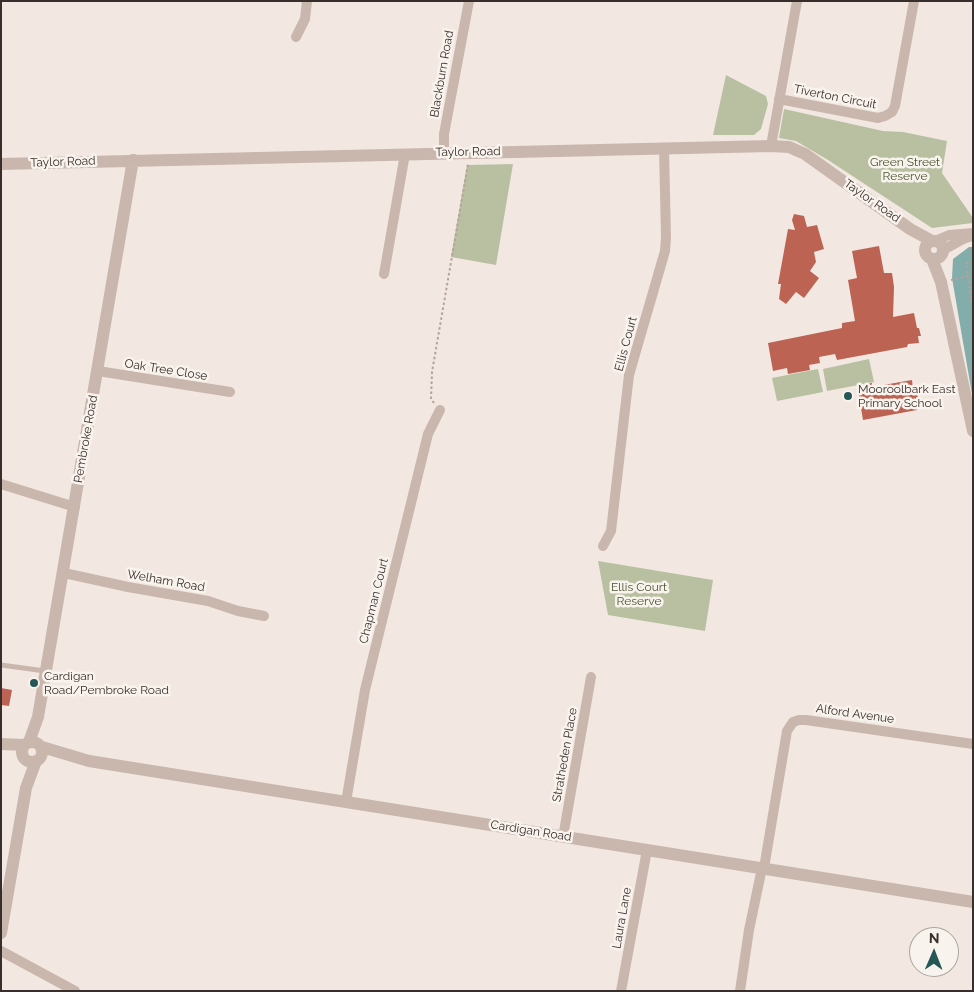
<!DOCTYPE html>
<html>
<head>
<meta charset="utf-8">
<style>
	body { margin:0 }
	#map { position:relative; width:974px; height:992px; overflow:hidden; background:#f2e8e1; font-family:Raleway,sans-serif }
	canvas { display:block }
	.frame { position:absolute; inset:0; border:2px solid #382e2b; pointer-events:none }
	.north { position:absolute; left:909px; top:927px; width:50px; height:50px; box-sizing:border-box; background:#f9f3ee; border:1px solid #aca4a0; border-radius:50%; rotate:1deg; font-size:14px; font-weight:700; line-height:20px; text-align:center; color:#382e2b }
	.north::after { content:''; display:block; margin:auto; width:18px; height:22px; background:#245755; clip-path:polygon(50% 0,100% 100%,50% 72%,0 100%) }
</style>
</head>
<body>
<div id="map">
<canvas width="974" height="992"></canvas>
<div class="frame"></div>
<div class="north">N</div>
</div>
<script>
const c = document.querySelector('canvas').getContext('2d');
c.lineJoin = 'round';
function paint(path, color) { c.fillStyle = color; c.fill(path, 'evenodd'); }
const shape = rows => new Path2D(rows.map(r => 'M' + r).join(''));
function strokePath(path, color, width, dash) { c.strokeStyle = color; c.lineWidth = width; c.lineCap = dash ? 'butt' : 'round'; c.setLineDash(dash || []); c.stroke(path); }
function drawText(font, color, halo, rows, align = 'center') {
  c.font = font + ' Raleway,sans-serif'; c.lineWidth = 5; c.setLineDash([]); c.textBaseline = 'middle'; c.strokeStyle = halo; c.fillStyle = color; for (const [text, x, y, turn = 0] of rows) {
    c.save(); c.translate(x, y); c.rotate((+turn || 0) * Math.PI / 180); c.textAlign = isNaN(turn) ? turn : align; if (halo) c.strokeText(text, 0, 0); c.fillText(text, 0, 0); c.restore();
  }
}
paint(shape([
	[726,75,766,96,768,104,761,129,754,135,713,135],
	[784,109,883,131,903,132,947,141,942,173,973,218,973,223,932,228,828,160,796,141,779,138],
	[513,164,496,265,451,257,467,165],
	[869,359,874,382,827,391,823,369],
	[818,369,823,392,777,401,772,378],
	[598,561,713,580,705,631,608,615]
]), '#b9c0a2');
paint(shape([
	[969,247,973,247,973,400,952,278,953,259]
]), '#82adaa');
paint(shape([
	[794,214,804,216,807,227,817,225,824,249,814,252,816,262,810,271,819,278,804,298,796,292,786,304,779,299,781,284,778,284,788,229,795,230,792,220],
	[879,246,884,273,892,273,894,287,893,317,914,313,917,328,919,328,921,336,918,336,919,343,908,344,907,347,837,360,835,354,819,357,820,363,809,365,810,370,788,374,787,368,773,371,768,343,842,328,842,323,855,321,848,280,857,278,852,251],
	[912,380,913,389,916,388,919,401,916,402,917,410,863,420,858,390,865,388,864,384,872,383,872,387],
	[1,688,12,690,9,706,1,705]
]), '#bc6354');
strokePath(shape([
	[973,262,966,263,973,311],
	[951,280,968,276],
	[434,403,431,399,432,372,468,164]
]), '#b5a298', 2, [2.5, 2.5]);
strokePath(shape([
	[1,665,45,671]
]), '#c9b7ae', 5);
strokePath(shape([
	[296,37,305,19,307,1],
	[779,99,878,118,885,116,892,112,895,106,914,1],
	[771,146,797,1],
	[444,152,444,134,469,1],
	[935,241,949,235,973,233],
	[943,250,963,239,969,237],
	[384,274,405,154],
	[98,371,230,392],
	[1,484,75,507],
	[603,546,611,531,629,375,665,251,666,238,664,148],
	[64,573,128,587,208,601,238,611,264,616],
	[346,802,365,690,428,434,440,410],
	[563,837,591,677],
	[764,868,787,731,793,722,799,720,806,720,973,744],
	[1,951,75,991],
	[621,991,647,850],
	[740,991,749,930,762,868]
]), '#c9b7ae', 10);
strokePath(shape([
	[1,164,771,146,789,147,805,154,910,229,932,241],
	'925 250a9 9 0 1 1 18 0a9 9 0 1 1-18 0Z',
	[932,259,941,282,973,431],
	'22 752a10 10 0 1 1 20 0a10 10 0 1 1-20 0Z',
	[29,742,38,717,133,160],
	[1,744,24,745],
	[42,747,89,761,973,902],
	[1,933,26,788,36,761]
]), '#c9b7ae', 12);
for (const [x, y, r, color] of [
	[848,396,5,"#245755"],
	[34,683,5,"#245755"]
]) { const dot = new Path2D(); dot.arc(x, y, r, 0, 2 * Math.PI); c.fillStyle = color; c.fill(dot); strokePath(dot, '#f9f3ee', 2); }
drawText('12px', '#382e2b', '#f9f3ee', [
	["Blackburn Road",442,74,-80],
	["Tiverton Circuit",835,97,11],
	["Taylor Road",468,152,-1],
	["Taylor Road",63,162,-2],
	["Taylor Road",872,201,35],
	["Ellis Court",626,344,-75],
	["Oak Tree Close",166,370,9],
	["Pembroke Road",86,439,-80],
	["Welham Road",166,581,10],
	["Chapman Court",374,601,-76],
	["Alford Avenue",855,714,8],
	["Stratheden Place",565,755,-80],
	["Cardigan Road",531,831,9],
	["Laura Lane",622,918,-80]
]);
drawText('12px', '#4b5531', '#f9f3ee', [
	["Green Street",905,162],
	["Reserve",905,176],
	["Ellis Court",639,587],
	["Reserve",639,601]
]);
drawText('12px', '#382e2b', '#f9f3ee', [
	["Mooroolbark East",858,389],
	["Primary School",858,403],
	["Cardigan",44,676],
	["Road/Pembroke Road",44,690]
], 'left');
</script>
</body>
</html>
